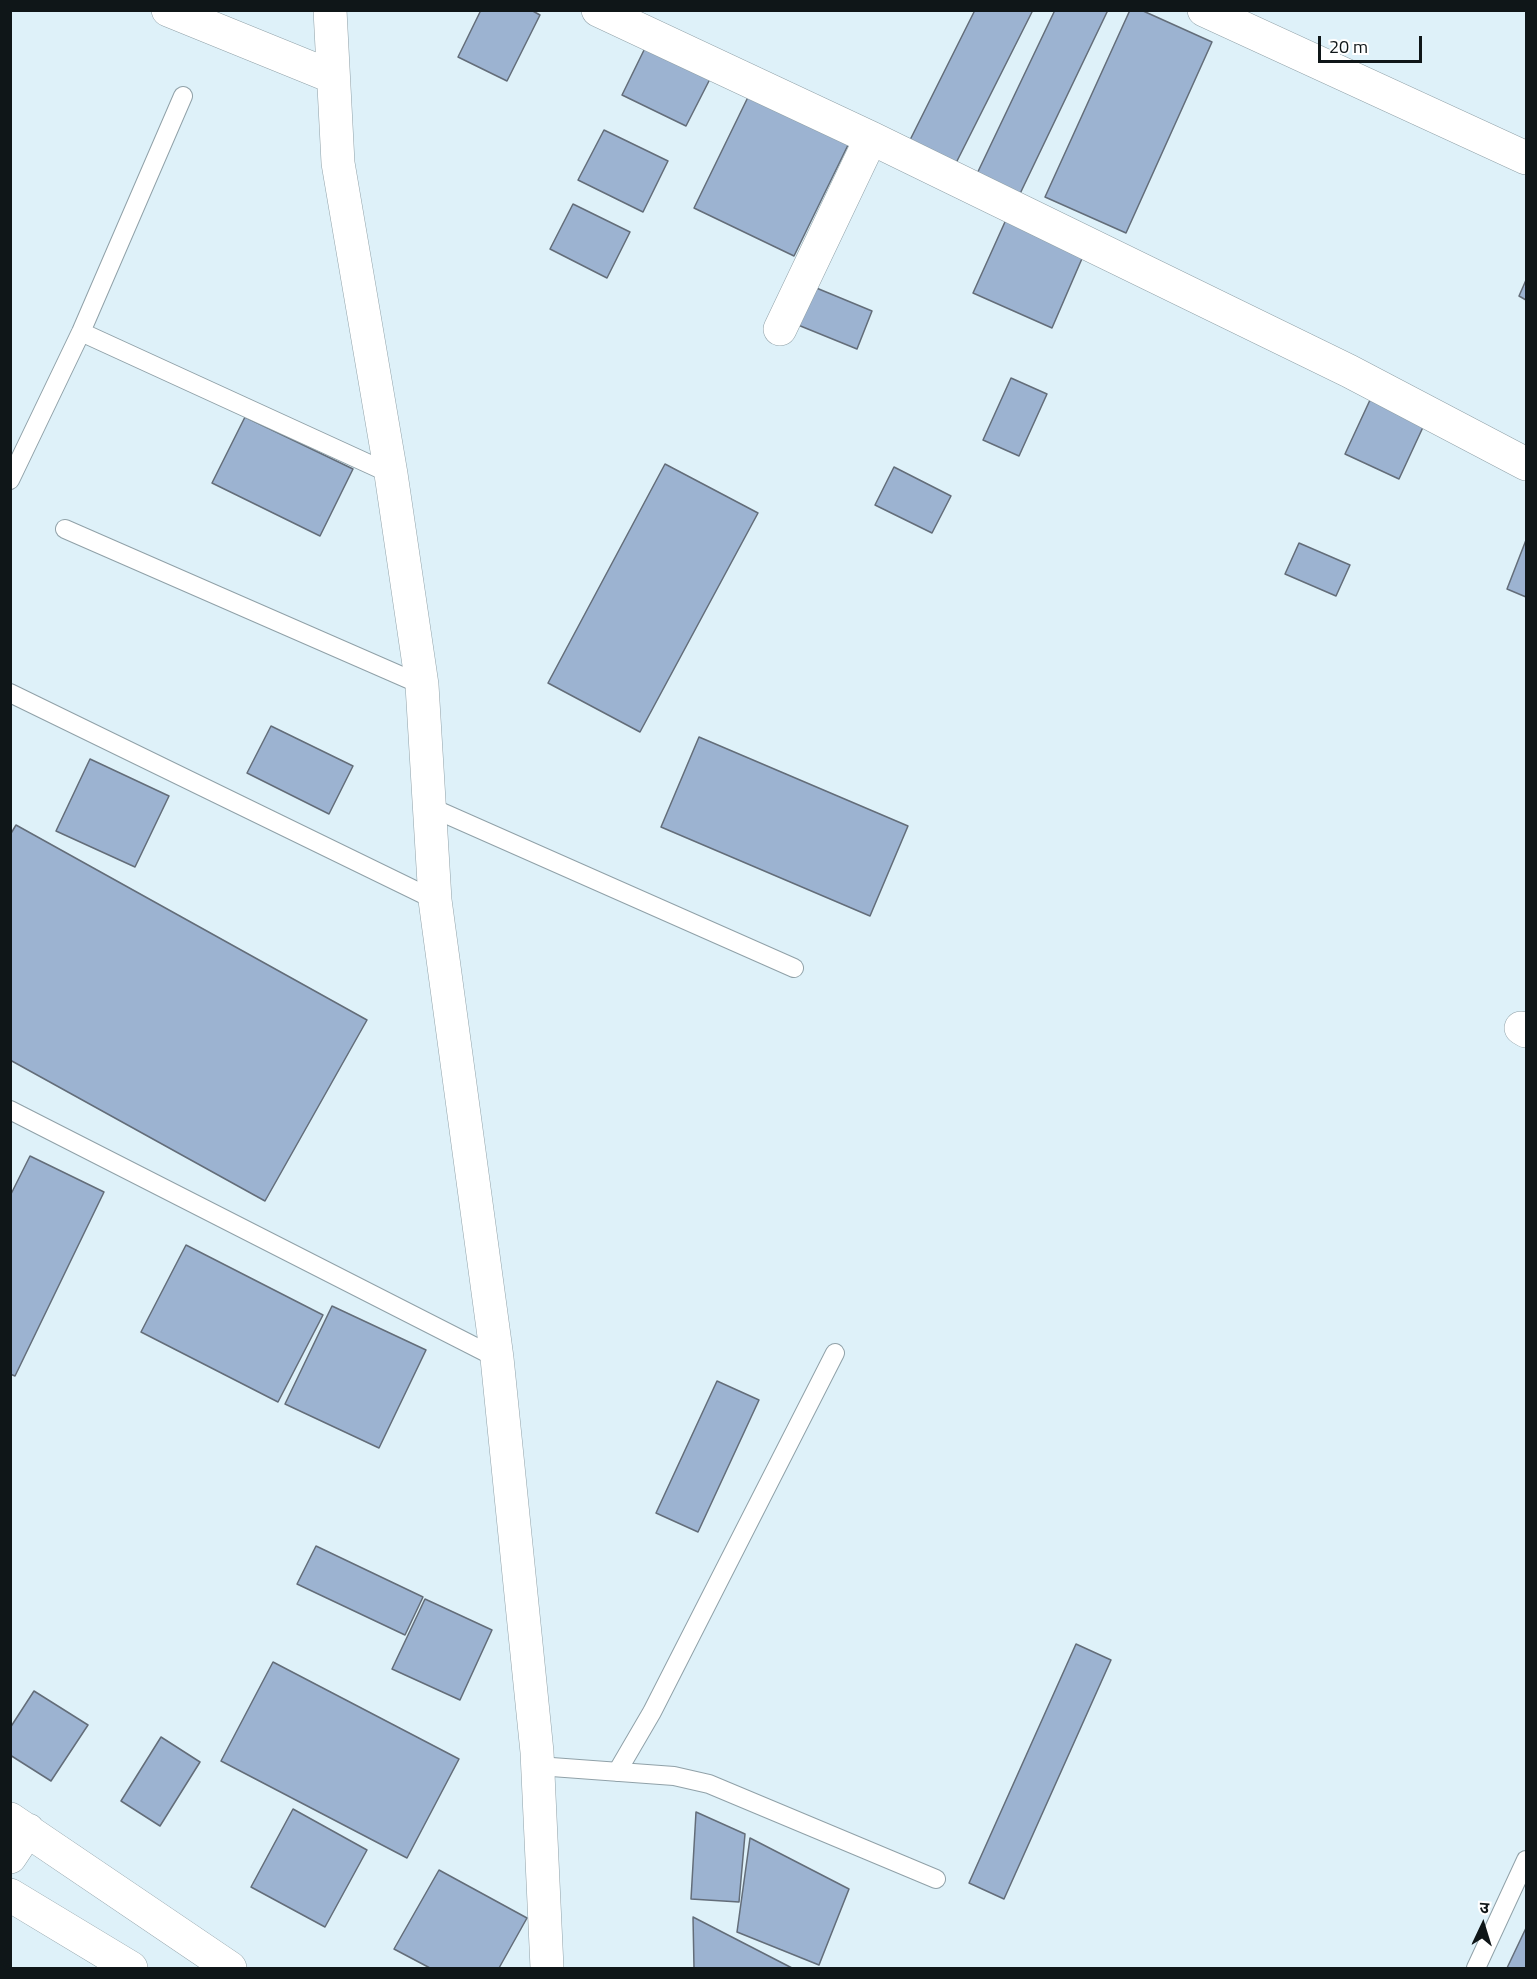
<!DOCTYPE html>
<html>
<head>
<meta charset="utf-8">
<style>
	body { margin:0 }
	#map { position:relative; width:1537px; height:1979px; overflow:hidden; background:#def1f9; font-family:"Titillium Web","Noto Sans Devanagari",sans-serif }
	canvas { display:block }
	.frame { position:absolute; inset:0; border:12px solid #0f1618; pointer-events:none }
	.north { position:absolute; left:1453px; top:1895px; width:60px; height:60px; -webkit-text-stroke:4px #fff; paint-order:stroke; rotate:4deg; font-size:16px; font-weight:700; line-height:24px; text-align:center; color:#0f1618 }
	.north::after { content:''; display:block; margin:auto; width:21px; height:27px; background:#0f1618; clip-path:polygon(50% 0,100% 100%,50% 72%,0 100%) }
	.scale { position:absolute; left:1318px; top:36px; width:104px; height:27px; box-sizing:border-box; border:3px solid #0f1618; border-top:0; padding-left:8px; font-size:18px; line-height:21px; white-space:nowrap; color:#0f1618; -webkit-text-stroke:4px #fff; paint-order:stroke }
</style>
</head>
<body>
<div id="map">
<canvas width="1537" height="1979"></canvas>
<div class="frame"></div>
<div class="north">उ</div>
<div class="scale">20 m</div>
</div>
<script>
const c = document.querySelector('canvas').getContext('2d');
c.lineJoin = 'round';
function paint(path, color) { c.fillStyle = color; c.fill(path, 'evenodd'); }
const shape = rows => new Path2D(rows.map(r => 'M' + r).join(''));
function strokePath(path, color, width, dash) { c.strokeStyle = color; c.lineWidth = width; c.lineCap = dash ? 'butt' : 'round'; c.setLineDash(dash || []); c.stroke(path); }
const building = shape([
	[481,10,531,10,540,15,507,81,458,57,481,10],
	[975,10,1033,10,952,171,906,148,975,10],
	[1055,10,1108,10,1017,200,974,180,1055,10],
	[1130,10,1141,10,1212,42,1126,233,1045,197,1130,10],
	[646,46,711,77,686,126,622,95,646,46],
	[750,93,850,141,794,256,694,208,750,93],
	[604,130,668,161,643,212,578,180,604,130],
	[573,204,630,232,607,278,550,249,573,204],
	[1009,213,1087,247,1052,328,973,293,1009,213],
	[1526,280,1526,300,1519,296,1526,280],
	[814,287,872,311,857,349,798,325,814,287],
	[1011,378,1047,394,1019,456,983,440,1011,378],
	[1370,400,1424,425,1399,479,1345,454,1370,400],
	[245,417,353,469,320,536,212,483,245,417],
	[665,464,758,513,640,732,548,683,665,464],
	[894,467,951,496,932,533,875,505,894,467],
	[1526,540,1526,597,1507,589,1526,540],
	[1299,543,1350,565,1336,596,1285,574,1299,543],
	[271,726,353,766,329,814,247,773,271,726],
	[699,737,908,826,870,916,661,827,699,737],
	[90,759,169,796,135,867,56,831,90,759],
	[16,825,367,1020,265,1201,10,1060,10,835,16,825],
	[30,1156,104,1192,15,1376,10,1374,10,1196,30,1156],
	[186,1245,323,1315,278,1402,141,1332,186,1245],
	[332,1306,426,1350,379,1448,285,1404,332,1306],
	[717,1381,759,1400,698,1532,656,1513,717,1381],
	[316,1546,423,1597,405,1635,297,1584,316,1546],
	[425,1599,492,1630,460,1700,392,1669,425,1599],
	[1076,1644,1111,1660,1004,1899,969,1883,1076,1644],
	[273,1662,459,1759,407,1858,221,1761,273,1662],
	[34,1691,88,1725,51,1781,10,1755,10,1728,34,1691],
	[161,1737,200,1762,160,1826,121,1801,161,1737],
	[293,1809,367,1850,325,1927,251,1887,293,1809],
	[696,1812,745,1834,739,1902,691,1899,696,1812],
	[750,1838,849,1889,819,1965,737,1932,750,1838],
	[439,1870,527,1918,499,1968,430,1968,394,1949,439,1870],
	[693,1917,792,1968,694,1968,693,1917],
	[1526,1928,1526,1968,1507,1968,1526,1928]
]);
paint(building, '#9cb3d1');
strokePath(building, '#636d79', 1.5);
const lane = shape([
	[81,332,391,474],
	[10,480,81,332,183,96],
	[65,529,422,685],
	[10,693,435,900],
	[430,807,794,968],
	[10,1110,497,1358],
	[538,1766,674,1776,709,1784,936,1879],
	[617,1772,652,1712,835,1353],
	[1476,1968,1526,1860]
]);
const street = shape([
	[168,10,333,77],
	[330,10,338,163,391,474,422,685,435,900,497,1358,537,1752,547,1968],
	[598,10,871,138,1349,371,1526,464],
	[1204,10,1526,158],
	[780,329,871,138],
	[1521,1028,1526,1031]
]);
const secondary = shape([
	[10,1819,230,1968],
	[10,1857,28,1830],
	[10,1895,131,1968]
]);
strokePath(lane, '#90a1a8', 20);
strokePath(street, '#90a1a8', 34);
strokePath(secondary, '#90a1a8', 34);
strokePath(lane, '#fff', 18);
strokePath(street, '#fff', 33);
strokePath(secondary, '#fff', 33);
</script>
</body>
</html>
